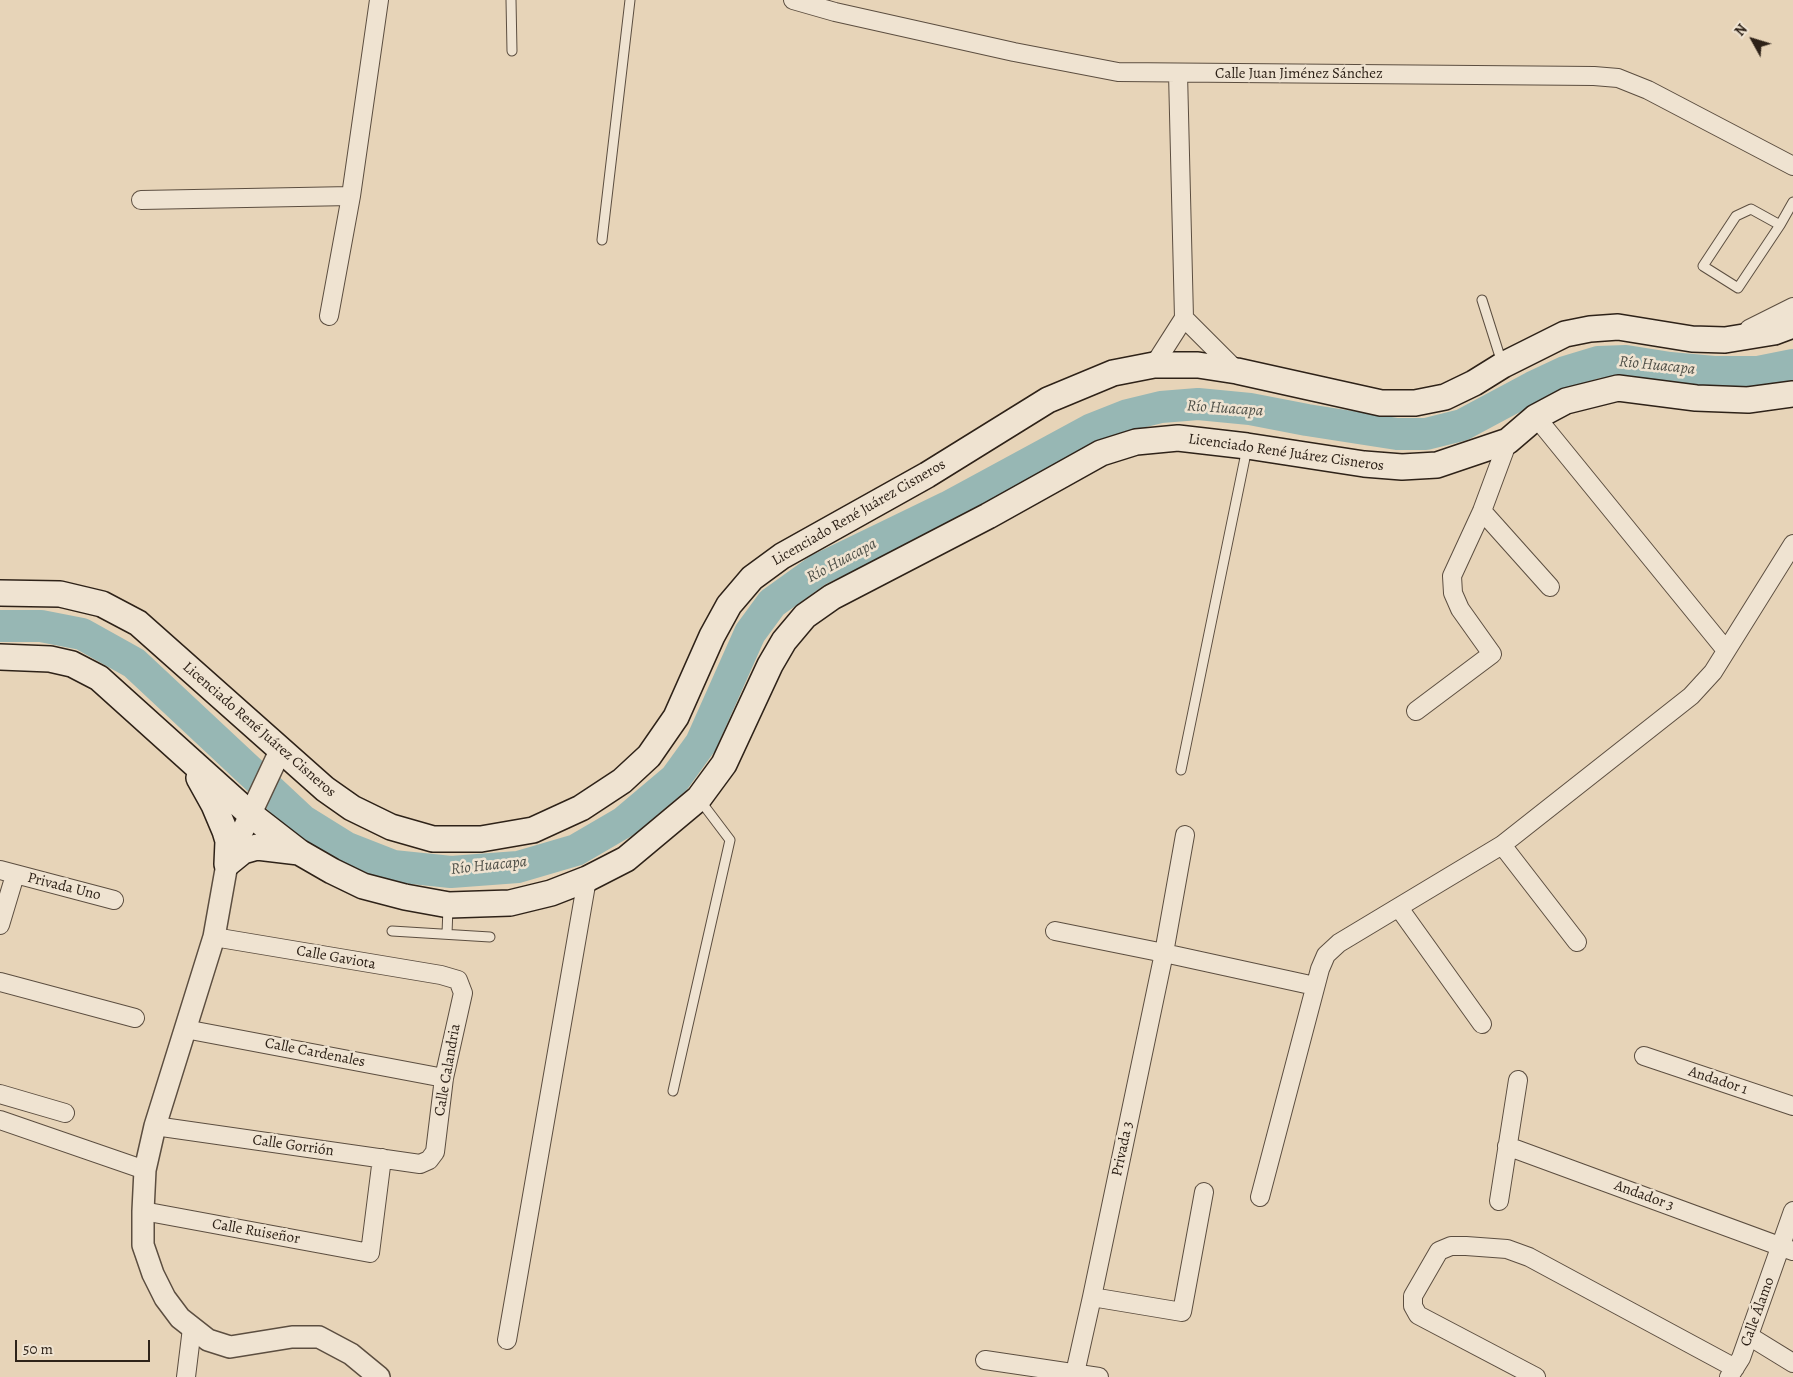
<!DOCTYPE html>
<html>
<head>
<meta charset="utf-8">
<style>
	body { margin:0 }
	#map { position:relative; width:1793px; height:1377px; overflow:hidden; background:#e7d4b8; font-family:Alegreya,serif }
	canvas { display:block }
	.north { position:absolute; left:1728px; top:15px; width:50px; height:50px; -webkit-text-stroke:4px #efe3d1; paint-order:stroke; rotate:309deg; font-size:14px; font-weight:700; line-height:20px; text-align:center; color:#2e2218 }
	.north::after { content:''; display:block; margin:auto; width:18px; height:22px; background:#2e2218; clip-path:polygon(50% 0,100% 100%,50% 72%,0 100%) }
	.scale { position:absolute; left:15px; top:1340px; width:135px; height:22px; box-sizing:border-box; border:2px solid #2e2218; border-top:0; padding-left:6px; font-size:15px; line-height:18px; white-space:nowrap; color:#2e2218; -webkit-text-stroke:4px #efe3d1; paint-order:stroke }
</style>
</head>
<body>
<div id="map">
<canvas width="1793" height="1377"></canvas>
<div class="north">N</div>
<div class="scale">50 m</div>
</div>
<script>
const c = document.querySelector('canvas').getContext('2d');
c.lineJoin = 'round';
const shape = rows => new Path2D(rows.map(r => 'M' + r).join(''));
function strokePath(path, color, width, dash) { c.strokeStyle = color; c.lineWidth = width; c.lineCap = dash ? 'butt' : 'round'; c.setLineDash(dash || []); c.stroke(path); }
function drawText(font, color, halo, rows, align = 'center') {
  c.font = font + ' Alegreya,serif'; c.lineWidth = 5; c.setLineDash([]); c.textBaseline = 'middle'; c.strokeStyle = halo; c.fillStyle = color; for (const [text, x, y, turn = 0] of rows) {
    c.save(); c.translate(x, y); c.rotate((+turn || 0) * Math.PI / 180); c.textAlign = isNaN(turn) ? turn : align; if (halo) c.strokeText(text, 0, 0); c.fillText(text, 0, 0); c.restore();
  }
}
strokePath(shape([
	[0,626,41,626,82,634,134,663,302,820,347,848,393,866,451,872,518,867,576,850,624,822,675,779,701,743,750,633,772,603,818,570,948,507,1090,430,1128,415,1161,407,1198,404,1250,409,1307,420,1397,434,1426,434,1462,425,1533,387,1565,372,1598,362,1626,361,1670,368,1714,372,1758,372,1793,365]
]), '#97b7b4', 32);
const service = shape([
	[511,0,512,51],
	[1780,225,1751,209,1736,216,1703,266,1738,288,1780,225,1793,202],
	[602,240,630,0],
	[1482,300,1502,363],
	[1181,770,1247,448],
	[392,931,490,937],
	[447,934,448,907],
	[673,1091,730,840,699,799]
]);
const minor = shape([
	[793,0,835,12,1014,52,1118,72,1594,76,1618,78,1648,90,1793,166],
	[141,200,351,196],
	[329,316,351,196,379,0],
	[1184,318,1237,371],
	[1749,329,1793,307],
	[1154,365,1184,318,1178,73],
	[1536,417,1725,649],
	[1482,511,1550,587],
	[1416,711,1492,654,1460,609,1453,593,1452,576,1482,511,1508,441],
	[1502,845,1577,942],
	[0,870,114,900],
	[1399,908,1482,1024],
	[0,925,15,875],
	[1055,931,1164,953,1315,986],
	[0,982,135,1018],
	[185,1029,444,1078],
	[1644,1056,1793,1106],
	[0,1094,65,1113],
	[0,1120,145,1170],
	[155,1126,420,1164,429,1160,435,1152,444,1078,463,993,458,980,441,975,214,937],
	[1507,1146,1793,1251],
	[1260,1197,1320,969,1326,955,1339,943,1502,845,1691,696,1713,672,1793,544],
	[1499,1201,1518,1080],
	[143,1211,370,1253,382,1158],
	[1092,1297,1182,1312,1204,1192],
	[1749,1336,1793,1363],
	[507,1340,587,879],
	[985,1360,1099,1377],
	[1075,1373,1092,1297,1164,953,1185,835],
	[186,1377,192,1328],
	[1536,1377,1418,1315,1413,1306,1413,1296,1439,1251,1451,1246,1466,1246,1507,1249,1529,1257,1735,1368],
	[1729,1377,1741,1358,1793,1211]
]);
const tertiary = shape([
	[281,749,227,864,214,937,155,1126,145,1170,143,1211,143,1245,153,1274,165,1298,180,1318,208,1340,230,1347,292,1337,319,1337,351,1354,379,1377]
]);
const secondary = shape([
	[0,593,60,594,102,604,138,623,325,789,352,808,391,827,433,839,481,839,533,830,581,808,622,781,649,756,676,717,712,636,729,605,752,578,782,556,927,475,1048,400,1113,373,1154,365,1198,365,1237,371,1381,403,1415,403,1445,397,1474,383,1503,365,1565,334,1590,329,1618,327,1692,339,1725,340,1774,332,1793,325],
	[0,657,50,659,72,664,99,678,250,814,299,852,332,871,363,886,405,897,449,905,510,903,551,893,587,879,626,859,699,798,724,764,770,665,784,641,805,616,832,597,988,516,1101,453,1136,442,1178,438,1247,446,1364,464,1402,467,1437,465,1508,441,1536,417,1566,401,1618,388,1696,398,1748,400,1793,394],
	[199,778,214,805,225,831,228,841,227,864],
	[227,864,243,851,257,847,299,852]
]);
strokePath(service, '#5c4e40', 11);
strokePath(minor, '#5c4e40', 20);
strokePath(tertiary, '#5c4e40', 24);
strokePath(secondary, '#2e2218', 28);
strokePath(service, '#efe3d1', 9);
strokePath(minor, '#efe3d1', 18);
strokePath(tertiary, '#efe3d1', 21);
strokePath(secondary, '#efe3d1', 25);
drawText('15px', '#2e2218', '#efe3d1', [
	["Calle Juan Jiménez Sánchez",1299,74],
	["Licenciado René Juárez Cisneros",1286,453,8],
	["Licenciado René Juárez Cisneros",859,513,-30],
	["Licenciado René Juárez Cisneros",259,730,41],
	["Privada Uno",64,887,14],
	["Calle Gaviota",336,958,10],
	["Calle Cardenales",315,1053,11],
	["Calle Calandria",448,1070,-80],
	["Andador 1",1718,1081,18],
	["Calle Gorrión",293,1146,8],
	["Privada 3",1123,1149,-78],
	["Andador 3",1644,1196,20],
	["Calle Ruiseñor",256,1232,10],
	["Calle Álamo",1758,1312,-70]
]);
drawText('italic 16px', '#4e4f47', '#efe3d1', [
	["Río Huacapa",1657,366,6],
	["Río Huacapa",1225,409,4],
	["Río Huacapa",842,561,-28],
	["Río Huacapa",489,866,-6]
]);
</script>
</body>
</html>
